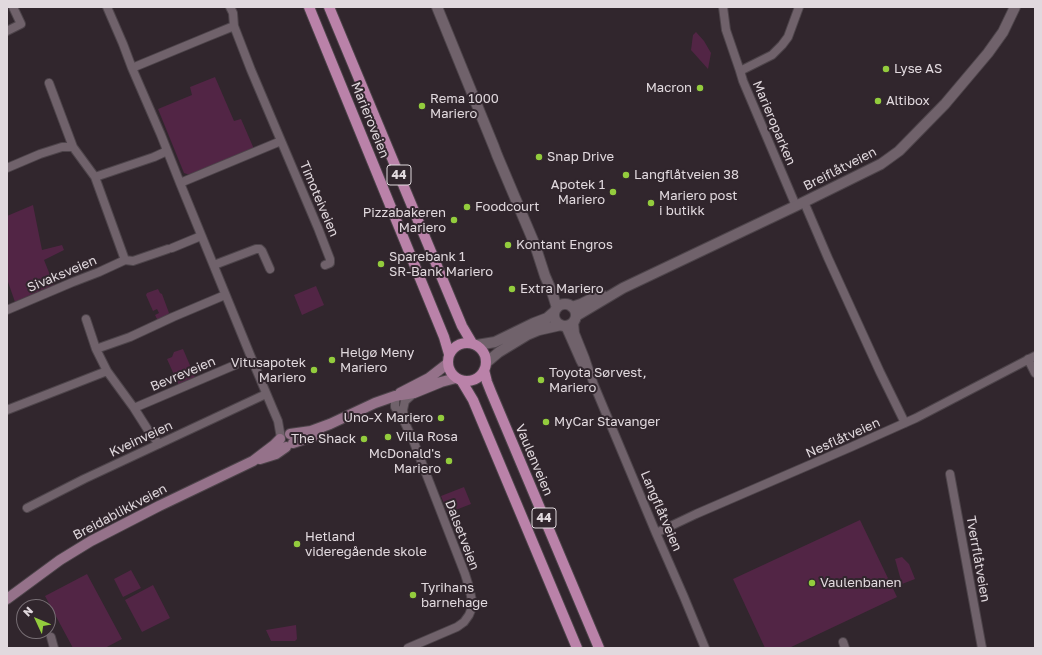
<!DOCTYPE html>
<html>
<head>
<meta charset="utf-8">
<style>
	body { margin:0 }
	#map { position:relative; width:1042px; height:655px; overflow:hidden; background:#31262d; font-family:"Golos Text",sans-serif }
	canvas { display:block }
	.frame { position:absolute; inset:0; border:8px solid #e1d9de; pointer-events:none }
	.north { position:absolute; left:16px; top:599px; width:40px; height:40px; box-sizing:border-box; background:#31262d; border:1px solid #776e74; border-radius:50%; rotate:314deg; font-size:11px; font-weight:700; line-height:16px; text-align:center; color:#e1d9de }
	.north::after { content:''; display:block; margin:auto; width:14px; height:18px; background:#93cc3d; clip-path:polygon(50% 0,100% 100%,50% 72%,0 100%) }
</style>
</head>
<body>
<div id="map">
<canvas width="1042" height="655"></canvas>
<div class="frame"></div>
<div class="north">N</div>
</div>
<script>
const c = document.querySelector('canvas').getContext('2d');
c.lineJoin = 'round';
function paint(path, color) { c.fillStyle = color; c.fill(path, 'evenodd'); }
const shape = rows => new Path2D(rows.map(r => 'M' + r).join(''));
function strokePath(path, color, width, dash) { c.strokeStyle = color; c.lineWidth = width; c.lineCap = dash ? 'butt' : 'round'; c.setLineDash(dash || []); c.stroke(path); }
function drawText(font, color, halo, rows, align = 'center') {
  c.font = font + ' "Golos Text",sans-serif'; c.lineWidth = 4; c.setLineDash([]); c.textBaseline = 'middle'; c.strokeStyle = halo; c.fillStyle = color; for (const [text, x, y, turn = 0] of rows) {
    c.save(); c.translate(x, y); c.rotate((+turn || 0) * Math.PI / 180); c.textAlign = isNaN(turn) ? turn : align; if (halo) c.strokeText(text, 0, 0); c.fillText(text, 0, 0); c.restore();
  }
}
paint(shape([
	[696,32,704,41,711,53,708,69,691,50,693,35],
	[215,77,234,121,241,119,254,149,190,175,184,173,158,109,192,95,190,87],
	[33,205,42,250,62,245,64,250,44,260,54,285,15,302,7,279,7,216],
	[316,286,324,305,302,315,294,295],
	[158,289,160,293,162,294,169,313,164,318,158,321,155,315,159,313,157,309,153,311,146,295,147,293],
	[183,349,195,377,190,382,179,386,167,359,172,357,174,352],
	[464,487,471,504,448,513,441,496],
	[860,520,897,597,789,648,765,648,733,579],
	[902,557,909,564,915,579,902,584,895,559],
	[131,570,141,588,123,597,114,579],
	[87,574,122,639,105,648,73,648,45,596],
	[153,585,170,618,142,632,125,600],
	[296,625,297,639,295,641,271,641,266,630]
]), '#522545');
const minor = shape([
	[107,7,123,44,132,68,161,135,180,183,251,357,272,407,278,421,281,438],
	[230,7,233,13,234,26,251,70,318,228,330,259,330,263,325,265],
	[723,7,726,30,740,71,772,55,782,45,788,37,799,7],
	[7,31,21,24,13,7],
	[132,68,207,37,234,26],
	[740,71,743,81,796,206],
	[49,83,73,147],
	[7,168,40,154,62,147,73,147,95,177,154,157,167,151],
	[180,183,281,141],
	[804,202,828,258,880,372,905,423],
	[172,248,201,236],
	[125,260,133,261,168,249],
	[214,265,256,249,260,249,262,251,270,269],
	[7,310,73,282,99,272,125,260,95,177],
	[86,319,96,349],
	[574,322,575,333,585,358,594,385,656,533,684,597,705,648],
	[565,326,580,360,586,371],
	[1028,359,1035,373],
	[107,371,96,349,130,337,173,317,225,295],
	[395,396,395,407,404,421,413,440,465,574,469,587,473,605,469,615,464,622,457,627,408,648],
	[134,408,242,362],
	[7,410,107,371,134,408,148,430,159,444],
	[404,418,403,410,405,401,414,393],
	[950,474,982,648],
	[27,508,84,479,266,394],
	[656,533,696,514,851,447,916,418,1035,356],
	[51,637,54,648],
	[843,642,845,648]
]);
const tertiary = shape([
	[437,7,494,147,497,155,535,245,545,276,552,292,557,308],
	'554 315a11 11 0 1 1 22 0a11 11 0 1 1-22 0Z',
	[572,307,581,304,595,297,602,295],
	[576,316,623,288,804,202,881,164,899,151,945,104,988,53,1003,32,1015,7],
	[477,345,495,342,534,323,547,318,555,311],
	[486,363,499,352,527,335,539,330,561,325]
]);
const secondary = shape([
	[400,393,429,378,447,364],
	[290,434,311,431,330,424,375,403,395,396,414,393,441,382,456,378],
	[293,443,314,436,319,433],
	[260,459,276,454,286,447],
	[7,599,60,560,91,541,159,506,253,461,274,445,280,439]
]);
const primary = shape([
	[309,7,444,337,449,354],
	[329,7,462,326,472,343],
	'448 362a19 19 0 1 1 38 0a19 19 0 1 1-38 0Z',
	[484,370,487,382,491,392,599,648],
	[461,380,473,400,577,648]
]);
strokePath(minor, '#4d444a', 10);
strokePath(tertiary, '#4d444a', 12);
strokePath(secondary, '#4d444a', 12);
strokePath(primary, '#4d444a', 12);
strokePath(minor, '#70626b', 8);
strokePath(tertiary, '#70626b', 10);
strokePath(secondary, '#95728a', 10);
strokePath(primary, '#ba82a9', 10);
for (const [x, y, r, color] of [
	[886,69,4,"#93cc3d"],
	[700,88,4,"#93cc3d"],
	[878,101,4,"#93cc3d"],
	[422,106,4,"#93cc3d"],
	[539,157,4,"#93cc3d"],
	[626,175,4,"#93cc3d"],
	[613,192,4,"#93cc3d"],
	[651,203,4,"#93cc3d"],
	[467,207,4,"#93cc3d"],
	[454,220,4,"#93cc3d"],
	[508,245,4,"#93cc3d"],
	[381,264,4,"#93cc3d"],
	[512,289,4,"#93cc3d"],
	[332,360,4,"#93cc3d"],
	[314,370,4,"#93cc3d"],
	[541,380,4,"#93cc3d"],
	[441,418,4,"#93cc3d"],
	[546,422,4,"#93cc3d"],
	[388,437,4,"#93cc3d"],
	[364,439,4,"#93cc3d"],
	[449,461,4,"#93cc3d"],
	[297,544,4,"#93cc3d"],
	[812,583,4,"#93cc3d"],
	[413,595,4,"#93cc3d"]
]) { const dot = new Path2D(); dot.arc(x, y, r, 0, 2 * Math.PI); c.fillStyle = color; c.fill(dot); strokePath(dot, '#31262d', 1.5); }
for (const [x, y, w] of [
	[399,175,24],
	[544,518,24]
]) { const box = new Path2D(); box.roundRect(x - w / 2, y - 10, w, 20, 3); c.fillStyle = '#31262d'; c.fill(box); strokePath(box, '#e1d9de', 1); }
drawText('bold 12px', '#e1d9de', null, [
	["44",399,175],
	["44",544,518]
]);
drawText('13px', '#e1d9de', '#31262d', [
	["Lyse AS",894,69],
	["Macron",692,88,"right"],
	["Rema 1000",430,99],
	["Mariero",430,114],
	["Altibox",886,101],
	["Snap Drive",547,157],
	["Langflåtveien 38",634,175],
	["Apotek 1",605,185,"right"],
	["Mariero",605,200,"right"],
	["Mariero post",659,196],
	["i butikk",659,211],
	["Foodcourt",475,207],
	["Pizzabakeren",446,213,"right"],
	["Mariero",446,228,"right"],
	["Kontant Engros",516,245],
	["Sparebank 1",389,257],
	["SR-Bank Mariero",389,272],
	["Extra Mariero",520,289],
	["Helgø Meny",340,353],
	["Mariero",340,368],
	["Vitusapotek",306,363,"right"],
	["Mariero",306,378,"right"],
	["Toyota Sørvest,",549,373],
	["Mariero",549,388],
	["Uno-X Mariero",433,418,"right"],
	["MyCar Stavanger",554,422],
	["Villa Rosa",396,437],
	["The Shack",356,439,"right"],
	["McDonald's",441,454,"right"],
	["Mariero",441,469,"right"],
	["Hetland",305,537],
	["videregående skole",305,552],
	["Vaulenbanen",820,583],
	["Tyrihans",421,588],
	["barnehage",421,603]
], 'left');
drawText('13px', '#e1d9de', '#31262d', [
	["Marieroveien",370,120,68],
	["Marieroparken",774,123,67],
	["Breiflåtveien",840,169,-27],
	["Timoteiveien",319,199,67],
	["Sivaksveien",62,274,-23],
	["Bevreveien",183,374,-23],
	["Nesflåtveien",843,438,-24],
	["Kveinveien",141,439,-25],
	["Vaulenveien",534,460,67],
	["Langflåtveien",661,511,67],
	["Breidablikkveien",120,512,-28],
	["Dalsetveien",462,535,69],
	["Tverrflåtveien",978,559,80]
]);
</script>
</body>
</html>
